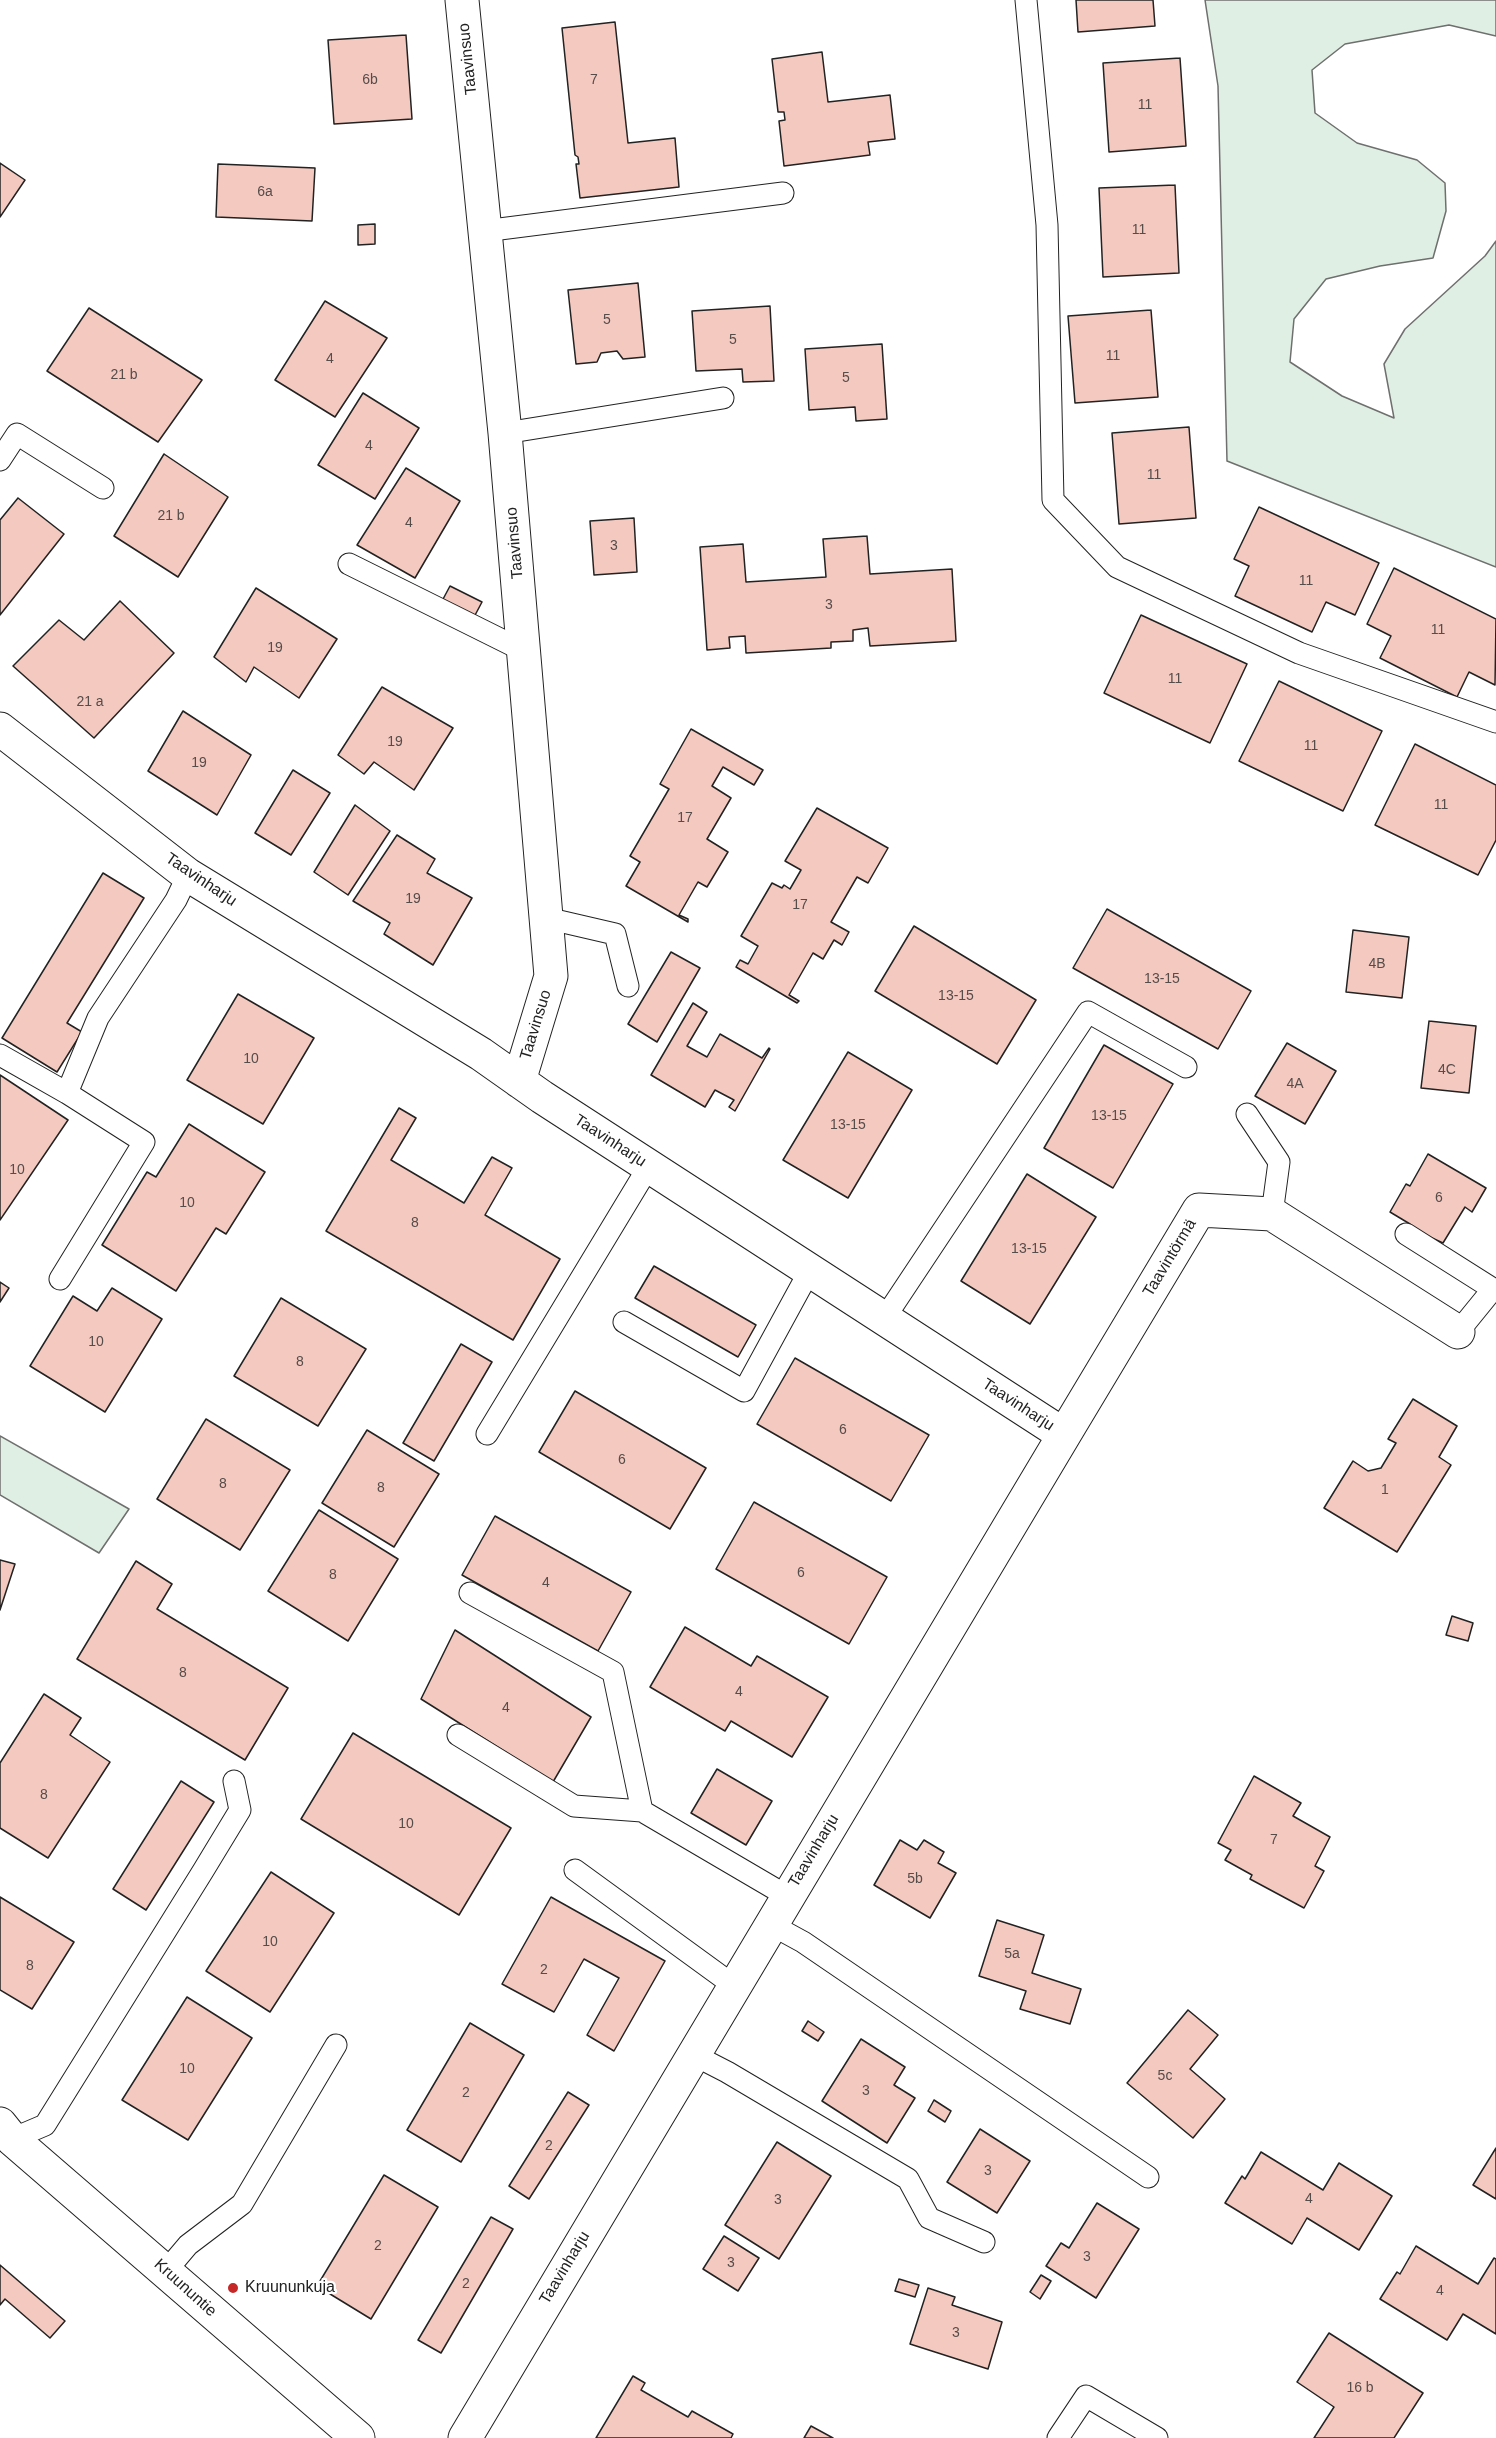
<!DOCTYPE html>
<html>
<head>
<meta charset="utf-8">
<style>
	body { margin:0 }
	canvas { display:block; background:#fff }
</style>
</head>
<body>
<canvas width="1496" height="2438"></canvas>
<script>
const c = document.querySelector('canvas').getContext('2d');
c.lineJoin = 'round';
function paint(path, color) { c.fillStyle = color; c.fill(path, 'evenodd'); }
const shape = rows => new Path2D(rows.map(r => 'M' + r).join(''));
function strokePath(path, color, width, dash) { c.strokeStyle = color; c.lineWidth = width; c.lineCap = dash ? 'butt' : 'round'; c.setLineDash(dash || []); c.stroke(path); }
function drawText(font, color, halo, rows, align = 'center') {
  c.font = font + ' Helvetica,sans-serif'; c.lineWidth = 4.5; c.setLineDash([]); c.textBaseline = 'middle'; c.strokeStyle = halo; c.fillStyle = color; for (const [text, x, y, turn = 0] of rows) {
    c.save(); c.translate(x, y); c.rotate((+turn || 0) * Math.PI / 180); c.textAlign = isNaN(turn) ? turn : align; if (halo) c.strokeText(text, 0, 0); c.fillText(text, 0, 0); c.restore();
  }
}
const green = shape([
	[1205,0,1496,0,1496,36,1449,25,1345,44,1312,70,1315,113,1357,143,1417,160,1445,183,1446,211,1433,258,1380,266,1326,279,1294,319,1290,362,1342,396,1394,418,1384,364,1405,329,1485,256,1496,241,1496,567,1227,461,1218,86,1205,0],
	[0,1436,129,1509,99,1553,0,1495,0,1436]
]);
paint(green, '#e0efe3');
strokePath(green, '#6f6f6f', 1.5);
const building = shape([
	[1076,0,1153,0,1155,26,1078,32,1076,0],
	[615,22,628,143,675,138,679,187,580,198,576,164,579,164,578,157,575,155,562,28,615,22],
	[406,35,412,119,334,124,328,40,406,35],
	[822,52,828,102,890,95,895,139,868,142,870,155,784,166,779,121,785,120,784,112,778,112,772,59,822,52],
	[1180,58,1186,146,1109,152,1103,63,1180,58],
	[0,163,25,180,0,217,0,163],
	[218,164,315,168,312,221,216,217,218,164],
	[1175,185,1179,273,1103,277,1099,188,1175,185],
	[375,224,375,244,358,245,358,225,375,224],
	[638,283,645,357,623,359,617,351,601,353,597,362,576,364,568,290,638,283],
	[325,301,387,338,335,417,275,380,325,301],
	[770,306,774,381,743,382,742,369,696,371,692,311,770,306],
	[89,308,202,380,158,442,47,371,89,308],
	[1151,310,1158,397,1075,403,1068,316,1151,310],
	[882,344,887,419,856,421,855,407,809,410,805,349,882,344],
	[363,393,419,428,375,499,318,465,363,393],
	[1189,427,1196,518,1119,524,1112,433,1189,427],
	[164,454,228,497,178,577,114,536,164,454],
	[406,468,460,501,415,578,357,545,406,468],
	[18,498,64,534,0,615,0,520,18,498],
	[1259,507,1379,563,1355,615,1326,602,1312,632,1235,596,1249,566,1234,559,1259,507],
	[634,518,637,572,594,575,590,521,634,518],
	[867,536,870,574,952,569,956,641,870,646,868,628,853,630,853,641,831,642,831,648,746,653,745,636,729,637,730,648,707,650,700,547,743,544,746,582,826,577,823,539,867,536],
	[1394,568,1496,619,1495,685,1469,672,1457,697,1380,658,1391,636,1367,624,1394,568],
	[450,586,482,602,473,619,442,601,450,586],
	[256,588,337,639,299,698,254,667,246,682,214,657,256,588],
	[120,601,174,653,94,738,13,666,59,620,84,640,120,601],
	[1141,615,1247,664,1210,743,1104,693,1141,615],
	[1279,681,1382,731,1343,811,1239,761,1279,681],
	[382,687,453,728,414,790,374,762,364,774,338,755,382,687],
	[183,711,251,755,217,815,148,771,183,711],
	[691,729,763,770,754,785,723,767,712,786,731,798,707,839,728,852,707,887,698,882,679,915,688,919,688,922,626,886,640,862,630,856,669,789,660,784,691,729],
	[1415,744,1496,785,1496,840,1478,875,1375,825,1415,744],
	[293,770,330,793,291,855,255,833,293,770],
	[355,805,390,831,348,895,314,872,355,805],
	[817,808,888,848,868,883,857,877,831,922,849,932,842,945,834,940,823,959,813,953,789,995,799,1001,797,1003,736,967,740,960,748,964,758,946,741,936,772,883,782,888,784,885,790,889,801,870,785,861,817,808],
	[397,835,435,859,427,873,472,898,433,965,384,934,390,923,353,901,397,835],
	[103,873,144,898,67,1023,82,1032,57,1072,2,1038,103,873],
	[1107,909,1251,991,1218,1049,1073,968,1107,909],
	[914,926,1036,1000,997,1064,875,991,914,926],
	[1353,930,1409,937,1402,998,1346,992,1353,930],
	[671,952,700,968,657,1042,628,1024,671,952],
	[238,994,314,1038,263,1124,187,1080,238,994],
	[693,1003,707,1012,687,1046,707,1057,720,1034,762,1058,769,1048,770,1049,735,1111,729,1107,734,1100,715,1090,705,1107,651,1075,693,1003],
	[1429,1021,1476,1026,1469,1093,1421,1088,1429,1021],
	[1287,1043,1336,1071,1305,1124,1255,1096,1287,1043],
	[1104,1045,1173,1084,1113,1188,1044,1148,1104,1045],
	[848,1052,912,1090,848,1198,783,1160,848,1052],
	[0,1075,68,1120,0,1220,0,1075],
	[399,1108,416,1118,391,1160,464,1203,492,1157,512,1168,485,1215,560,1259,513,1340,326,1231,399,1108],
	[189,1124,265,1172,226,1234,216,1228,176,1291,102,1245,147,1172,156,1177,189,1124],
	[1428,1154,1486,1188,1472,1212,1465,1207,1443,1243,1412,1229,1410,1224,1390,1212,1406,1184,1410,1186,1428,1154],
	[1027,1174,1096,1217,1030,1324,961,1281,1027,1174],
	[654,1266,756,1325,738,1357,635,1298,654,1266],
	[0,1282,9,1288,0,1302,0,1282],
	[112,1288,162,1319,105,1412,30,1366,73,1296,97,1311,112,1288],
	[281,1298,366,1349,318,1426,234,1376,281,1298],
	[461,1344,492,1362,434,1461,403,1443,461,1344],
	[795,1358,929,1435,891,1501,757,1424,795,1358],
	[575,1391,706,1468,670,1529,539,1452,575,1391],
	[1413,1399,1457,1426,1439,1457,1451,1465,1397,1552,1324,1508,1353,1461,1368,1471,1381,1468,1396,1443,1388,1439,1413,1399],
	[206,1419,290,1470,240,1550,157,1499,206,1419],
	[367,1430,439,1474,394,1547,322,1503,367,1430],
	[754,1502,887,1577,849,1644,716,1569,754,1502],
	[319,1510,398,1559,348,1641,268,1591,319,1510],
	[495,1516,631,1592,598,1651,462,1575,495,1516],
	[0,1560,15,1564,0,1610,0,1560],
	[136,1561,172,1584,157,1609,288,1688,245,1760,77,1659,136,1561],
	[1452,1616,1473,1623,1468,1641,1446,1635,1452,1616],
	[685,1627,751,1666,757,1656,828,1697,792,1757,731,1721,725,1731,650,1687,685,1627],
	[455,1630,591,1717,553,1782,421,1699,455,1630],
	[44,1694,81,1718,70,1735,110,1762,48,1858,0,1828,0,1763,44,1694],
	[353,1733,511,1828,459,1915,301,1819,353,1733],
	[717,1769,772,1801,746,1845,691,1813,717,1769],
	[1254,1776,1301,1803,1293,1816,1330,1837,1315,1866,1324,1871,1304,1908,1250,1879,1252,1875,1225,1860,1231,1850,1218,1843,1254,1776],
	[181,1781,214,1802,146,1910,113,1889,181,1781],
	[900,1840,917,1850,924,1840,944,1852,938,1863,956,1873,930,1918,874,1885,900,1840],
	[271,1872,334,1913,270,2012,206,1971,271,1872],
	[0,1897,74,1942,32,2009,0,1990,0,1897],
	[551,1897,665,1961,614,2051,587,2035,619,1978,584,1959,554,2012,502,1984,551,1897],
	[997,1920,1044,1935,1032,1973,1081,1989,1070,2024,1020,2009,1026,1991,979,1976,997,1920],
	[187,1997,252,2038,188,2140,122,2100,187,1997],
	[1188,2010,1218,2035,1190,2069,1225,2099,1193,2138,1127,2083,1188,2010],
	[808,2021,824,2032,818,2041,802,2031,808,2021],
	[470,2023,524,2055,461,2162,407,2130,470,2023],
	[861,2039,905,2067,894,2085,915,2098,887,2143,822,2101,861,2039],
	[568,2092,589,2105,529,2199,509,2186,568,2092],
	[934,2100,951,2111,945,2122,928,2111,934,2100],
	[980,2129,1030,2161,997,2213,947,2182,980,2129],
	[777,2142,831,2176,779,2259,725,2225,777,2142],
	[1496,2148,1496,2199,1473,2185,1496,2148],
	[1261,2152,1323,2190,1339,2163,1392,2196,1359,2250,1307,2218,1292,2244,1225,2203,1242,2176,1245,2179,1261,2152],
	[384,2175,438,2207,371,2319,317,2286,384,2175],
	[1097,2203,1139,2229,1096,2298,1046,2266,1061,2243,1069,2248,1097,2203],
	[491,2217,513,2229,441,2353,418,2340,491,2217],
	[724,2236,759,2258,738,2291,703,2269,724,2236],
	[1416,2246,1478,2284,1494,2258,1496,2259,1496,2334,1463,2314,1447,2340,1380,2299,1397,2272,1400,2274,1416,2246],
	[0,2265,65,2321,50,2338,5,2299,0,2305,0,2265],
	[1041,2275,1051,2281,1040,2299,1030,2292,1041,2275],
	[899,2279,919,2285,915,2297,895,2291,899,2279],
	[928,2288,955,2297,952,2305,1002,2322,988,2369,910,2344,928,2288],
	[1329,2333,1423,2393,1394,2438,1314,2438,1334,2407,1297,2382,1329,2333],
	[633,2376,645,2383,641,2390,688,2417,692,2411,733,2434,731,2438,596,2438,633,2376],
	[811,2426,833,2438,804,2438,811,2426]
]);
paint(building, '#f3c9c0');
strokePath(building, '#222', 1.5);
const service = shape([
	[1026,0,1047,225,1053,500,1117,567,1299,653,1496,722],
	[484,231,783,193],
	[505,433,723,398],
	[0,460,17,434,103,488],
	[349,564,524,651],
	[546,918,615,934,628,986],
	[0,1055,67,1093],
	[1247,1114,1279,1162,1272,1214],
	[1406,1234,1493,1289,1458,1332],
	[60,1279,144,1142,67,1093,98,1018,176,900,188,875],
	[884,1319,1088,1012,1186,1067],
	[624,1322,744,1391,810,1270],
	[487,1434,649,1166],
	[470,1593,613,1672,642,1811,787,1896],
	[458,1735,574,1806,642,1811],
	[575,1870,733,1985],
	[770,1924,803,1942,1148,2177],
	[692,2054,727,2072,908,2179,929,2218,984,2242],
	[12,2139,45,2125,203,1871,240,1810,234,1781],
	[166,2271,188,2245,242,2204,336,2045],
	[1058,2438,1086,2396,1157,2438]
]);
const minor = shape([
	[462,0,505,433,551,976,519,1081],
	[0,729,188,875,481,1054,542,1097,1064,1435,465,2438],
	[1064,1435,1199,1210,1272,1214,1458,1332]
]);
const tertiary = shape([
	[0,2124,12,2139,358,2438]
]);
strokePath(service, '#222', 23);
strokePath(minor, '#222', 35);
strokePath(tertiary, '#222', 35);
strokePath(service, '#fff', 21);
strokePath(minor, '#fff', 33);
strokePath(tertiary, '#fff', 33);
for (const [x, y, r, color] of [
	[233,2288,6,"#c62828"]
]) { const dot = new Path2D(); dot.arc(x, y, r, 0, 2 * Math.PI); c.fillStyle = color; c.fill(dot); strokePath(dot, '#fff', 2); }
drawText('14px', '#564c4a', null, [
	["6b",370,80],
	["7",594,80],
	["11",1145,105],
	["6a",265,192],
	["11",1139,230],
	["5",607,320],
	["5",733,340],
	["11",1113,356],
	["4",330,359],
	["21 b",124,375],
	["5",846,378],
	["4",369,446],
	["11",1154,475],
	["21 b",171,516],
	["4",409,523],
	["3",614,546],
	["11",1306,581],
	["3",829,605],
	["11",1438,630],
	["19",275,648],
	["11",1175,679],
	["21 a",90,702],
	["19",395,742],
	["11",1311,746],
	["19",199,763],
	["11",1441,805],
	["17",685,818],
	["19",413,899],
	["17",800,905],
	["4B",1377,964],
	["13-15",1162,979],
	["13-15",956,996],
	["10",251,1059],
	["4C",1447,1070],
	["4A",1295,1084],
	["13-15",1109,1116],
	["13-15",848,1125],
	["10",17,1170],
	["6",1439,1198],
	["10",187,1203],
	["8",415,1223],
	["13-15",1029,1249],
	["10",96,1342],
	["8",300,1362],
	["6",843,1430],
	["6",622,1460],
	["8",223,1484],
	["8",381,1488],
	["1",1385,1490],
	["6",801,1573],
	["8",333,1575],
	["4",546,1583],
	["8",183,1673],
	["4",739,1692],
	["4",506,1708],
	["8",44,1795],
	["10",406,1824],
	["7",1274,1840],
	["5b",915,1879],
	["10",270,1942],
	["5a",1012,1954],
	["8",30,1966],
	["2",544,1970],
	["10",187,2069],
	["5c",1165,2076],
	["3",866,2091],
	["2",466,2093],
	["2",549,2146],
	["3",988,2171],
	["4",1309,2199],
	["3",778,2200],
	["2",378,2246],
	["3",1087,2257],
	["3",731,2263],
	["2",466,2284],
	["4",1440,2291],
	["3",956,2333],
	["16 b",1360,2388]
]);
drawText('16px', '#222', '#fff', [
	["Taavinsuo",468,59,-96],
	["Taavinsuo",515,543,-95],
	["Taavinharju",201,880,34],
	["Taavinsuo",536,1025,-73],
	["Taavinharju",610,1141,33],
	["Taavintörmä",1170,1258,-59],
	["Taavinharju",1018,1405,33],
	["Taavinharju",814,1851,-59],
	["Taavinharju",565,2268,-59],
	["Kruununtie",185,2288,42]
]);
drawText('16px', '#222', '#fff', [
	["Kruununkuja",245,2288]
], 'left');
</script>
</body>
</html>
